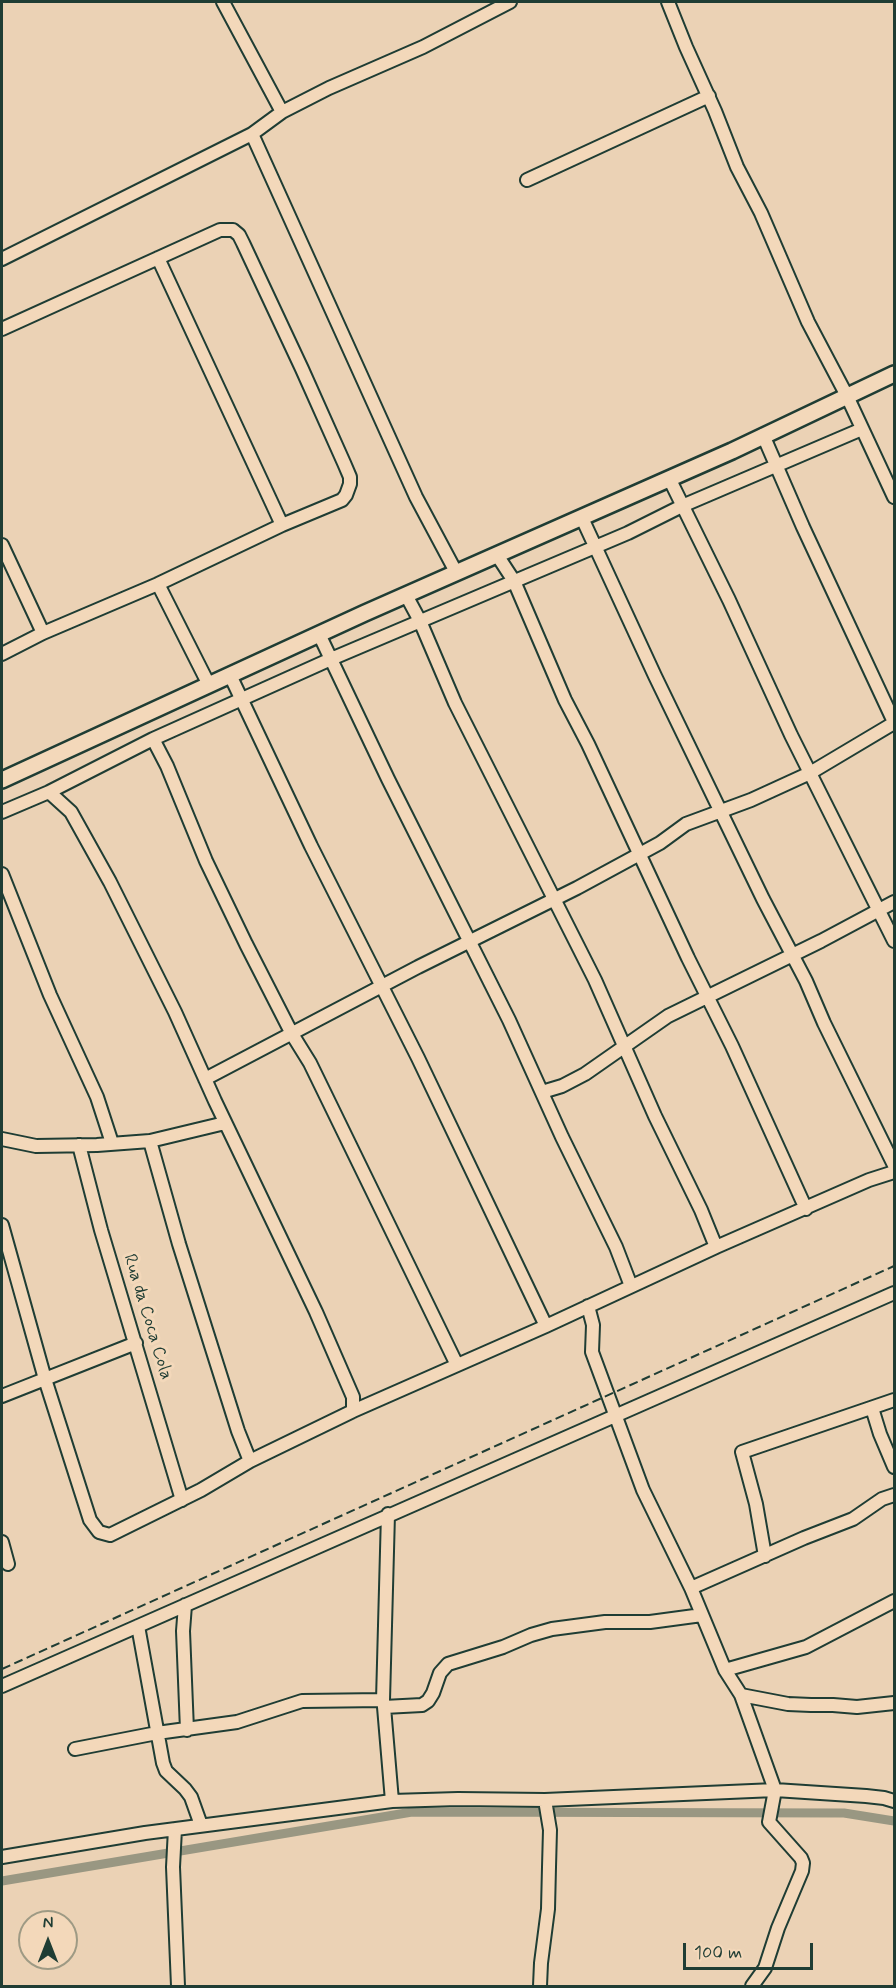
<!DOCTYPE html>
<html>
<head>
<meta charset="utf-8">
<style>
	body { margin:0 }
	#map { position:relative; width:896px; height:1988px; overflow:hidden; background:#ebd2b5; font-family:Mynerve,sans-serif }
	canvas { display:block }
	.frame { position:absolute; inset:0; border:3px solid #1f3d34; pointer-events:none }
	.north { position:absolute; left:18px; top:1910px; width:60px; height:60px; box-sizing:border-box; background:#f3d8ba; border:2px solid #9e9a84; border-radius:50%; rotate:0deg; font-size:16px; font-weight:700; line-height:24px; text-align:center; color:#1f3d34 }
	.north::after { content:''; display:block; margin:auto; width:21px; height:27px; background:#1f3d34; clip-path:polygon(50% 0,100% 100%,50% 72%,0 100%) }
	.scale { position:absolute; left:683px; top:1943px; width:130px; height:27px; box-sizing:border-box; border:3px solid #1f3d34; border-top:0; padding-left:8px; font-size:18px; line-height:21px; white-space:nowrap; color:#1f3d34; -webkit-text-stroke:4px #f3d8ba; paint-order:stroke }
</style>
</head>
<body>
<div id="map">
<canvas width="896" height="1988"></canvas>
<div class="frame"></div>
<div class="north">N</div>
<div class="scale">100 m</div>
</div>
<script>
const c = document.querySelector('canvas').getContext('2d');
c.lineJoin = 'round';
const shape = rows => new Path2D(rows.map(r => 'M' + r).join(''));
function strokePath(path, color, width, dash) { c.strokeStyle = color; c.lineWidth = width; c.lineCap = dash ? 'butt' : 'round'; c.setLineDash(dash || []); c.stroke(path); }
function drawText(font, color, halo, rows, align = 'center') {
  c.font = font + ' Mynerve,sans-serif'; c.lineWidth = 6; c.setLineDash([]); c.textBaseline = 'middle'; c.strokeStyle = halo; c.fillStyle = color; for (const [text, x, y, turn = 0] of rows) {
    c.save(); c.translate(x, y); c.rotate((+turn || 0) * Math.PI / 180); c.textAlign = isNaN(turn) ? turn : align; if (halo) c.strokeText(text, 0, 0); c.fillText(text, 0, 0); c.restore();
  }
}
strokePath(shape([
	[2,1881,412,1812,844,1813,894,1821]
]), '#999782', 9);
const minor = shape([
	[223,2,282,112],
	[668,2,686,47,715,111,737,167,761,213,808,322,847,396,894,497],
	[252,134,416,497,456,572],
	[527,180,709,96],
	[158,258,282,525],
	[2,259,252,134,282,112,329,88,423,47,510,2],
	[2,329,220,230,233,230,239,235,243,243,302,369,344,463,350,477,350,484,346,495,342,500,282,525,158,584,43,633,2,654],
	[763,435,803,527,894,722],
	[669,478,729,600,791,735,894,941],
	[582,518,655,676,763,899,806,981,824,1023,894,1165],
	[2,545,43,633],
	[497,555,514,581,565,700,588,744,688,958,732,1046,806,1209],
	[158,584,209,685],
	[406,595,420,621,455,703,595,980,655,1116,701,1210,716,1247],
	[319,634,388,779,509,1020,562,1137,616,1247,631,1286],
	[230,675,311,846,418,1058,546,1326],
	[153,739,167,766,206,861,246,944,292,1034,310,1063,457,1365],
	[49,792,71,812,110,882,175,1012,215,1101,316,1312,353,1397,353,1411],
	[2,812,49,792,153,739,331,659,628,533,682,506,862,429],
	[2,874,50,995,97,1097,112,1143],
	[205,1079,418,967,577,888,660,843,686,824,751,800,810,773,894,723],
	[542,1092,562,1086,585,1074,668,1016,821,941,894,902],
	[2,1139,36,1146,97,1145,150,1141,225,1123],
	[150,1141,179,1244,238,1431,250,1461],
	[79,1145,101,1230,182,1500],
	[2,1225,45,1379,90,1520,99,1532,110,1535,201,1490,250,1461,353,1411,546,1326,716,1247,869,1180,894,1172],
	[588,1306,593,1325,592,1352,643,1490,691,1588,725,1670,741,1695,775,1790,769,1822,801,1858,803,1863,802,1871,778,1928,765,1968,752,1986],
	[2,1396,136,1343],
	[872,1408,880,1434,894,1467],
	[2,1542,8,1564],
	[765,1556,756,1504,742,1452,894,1400],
	[691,1588,804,1538,853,1519,882,1499,894,1495],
	[185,1605,183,1631,187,1730],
	[138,1626,163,1763,166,1771,185,1789,191,1797,201,1825],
	[725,1670,806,1647,894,1601],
	[2,1686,894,1293],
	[741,1695,788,1704,811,1705,833,1705,857,1707,894,1703],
	[383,1700,388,1514],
	[384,1707,392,1801],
	[75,1749,157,1733,237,1722,302,1701,383,1700,384,1707,422,1705,428,1701,433,1693,440,1673,448,1664,503,1647,531,1635,552,1629,605,1622,650,1622,702,1615],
	[175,1829,173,1867,178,1986],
	[2,1857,145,1833,392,1801,458,1799,545,1800,775,1790,866,1796,884,1798,894,1801],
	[540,1986,541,1963,548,1909,549,1867,550,1830,545,1800]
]);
const major = shape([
	[2,780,365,613,732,451,894,374]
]);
strokePath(minor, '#1f3d34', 16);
strokePath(major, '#1f3d34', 20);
strokePath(minor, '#f3d8ba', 12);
strokePath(major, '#f3d8ba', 15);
strokePath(shape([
	[2,1669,894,1266]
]), '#1f3d34', 2, [9, 4.5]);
drawText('18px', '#1f3d34', '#f3d8ba', [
	["Rua da Coca Cola",147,1317,73]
]);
</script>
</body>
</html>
